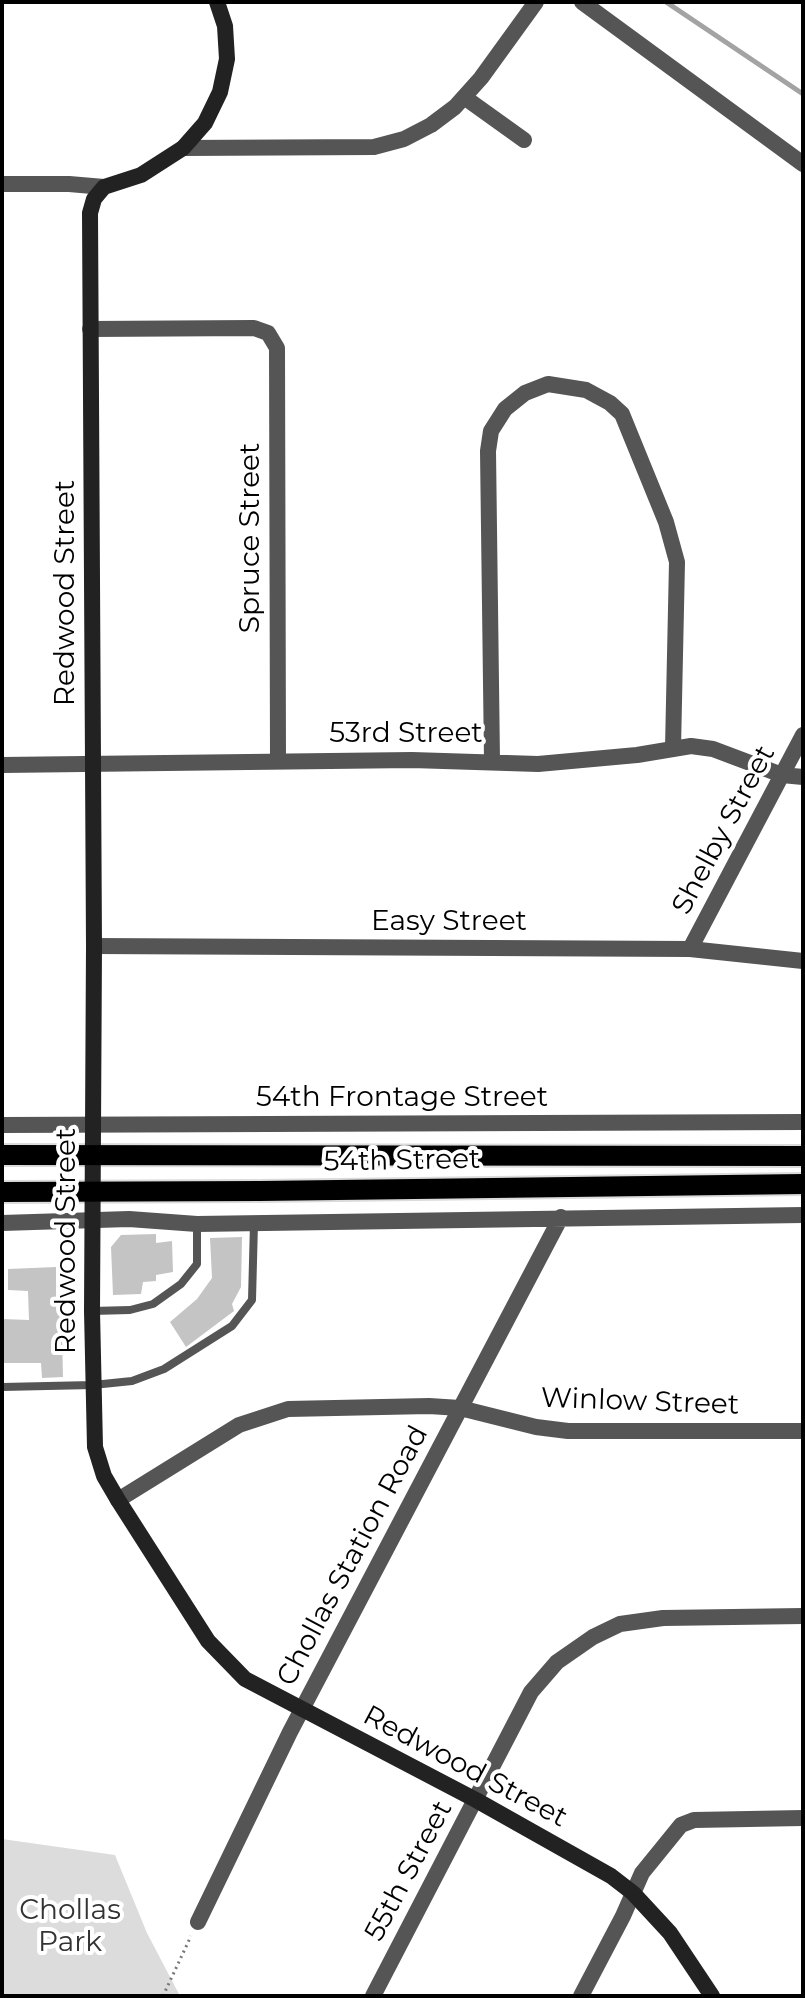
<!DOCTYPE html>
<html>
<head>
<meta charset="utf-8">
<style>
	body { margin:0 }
	#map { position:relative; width:805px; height:1998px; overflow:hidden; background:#fff; font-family:Montserrat,sans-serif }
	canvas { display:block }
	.frame { position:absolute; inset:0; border:4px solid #000; pointer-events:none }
</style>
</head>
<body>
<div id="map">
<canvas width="805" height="1998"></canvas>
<div class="frame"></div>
</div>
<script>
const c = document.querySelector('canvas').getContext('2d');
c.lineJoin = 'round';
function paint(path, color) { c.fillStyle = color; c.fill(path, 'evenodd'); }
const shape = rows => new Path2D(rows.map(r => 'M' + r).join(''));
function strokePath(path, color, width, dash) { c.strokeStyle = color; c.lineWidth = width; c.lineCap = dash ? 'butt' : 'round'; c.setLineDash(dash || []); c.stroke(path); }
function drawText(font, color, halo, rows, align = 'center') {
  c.font = font + ' Montserrat,sans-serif'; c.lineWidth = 8; c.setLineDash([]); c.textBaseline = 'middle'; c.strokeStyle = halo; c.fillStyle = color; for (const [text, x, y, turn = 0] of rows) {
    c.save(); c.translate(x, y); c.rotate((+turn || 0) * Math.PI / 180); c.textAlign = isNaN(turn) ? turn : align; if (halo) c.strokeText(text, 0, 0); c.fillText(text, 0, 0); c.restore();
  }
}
paint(shape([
	[2,1839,115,1855,147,1933,180,1996,2,1996]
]), '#dcdcdc');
strokePath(shape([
	[666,2,803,94]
]), '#a3a3a3', 5);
paint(shape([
	[156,1234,156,1243,172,1241,173,1272,156,1275,156,1281,143,1282,141,1294,113,1295,111,1247,121,1235],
	[242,1237,241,1287,232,1304,234,1311,186,1347,170,1322,197,1299,212,1278,210,1238],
	[56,1267,56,1297,61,1297,63,1377,42,1378,41,1363,2,1363,2,1319,29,1320,28,1291,8,1290,8,1269]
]), '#c4c4c4');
const primary = shape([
	[2,1155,803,1156],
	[2,1192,260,1191,803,1184]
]);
strokePath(primary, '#dbdbdb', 24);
strokePath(shape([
	[163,1996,191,1936]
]), '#777', 3, [2, 4]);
strokePath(shape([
	[92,1311,130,1310,153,1304,181,1284,197,1264,197,1224],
	[2,1387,93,1385,132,1381,164,1369,232,1326,252,1300,254,1223]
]), '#555', 8);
strokePath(shape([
	[582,2,803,164],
	[464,97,524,140],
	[183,148,374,147,404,139,431,125,455,107,481,78,536,2],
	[2,184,69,184,104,187],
	[90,329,254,328,268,333,277,348,278,760],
	[492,760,488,451,491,431,505,409,525,393,548,384,586,390,610,403,622,414,666,522,677,562,673,748],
	[2,765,412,760,538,764,637,755,691,746,713,749,782,775,803,777],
	[94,946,690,949,803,961],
	[690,949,803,735],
	[2,1125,803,1122],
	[2,1223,129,1219,197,1224,803,1215],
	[118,1500,239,1425,288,1409,429,1406,460,1408,536,1427,568,1431,803,1431],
	[198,1922,290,1732,561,1217],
	[373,1996,531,1692,557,1662,593,1637,620,1624,663,1618,803,1616],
	[581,1996,623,1916,642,1873,681,1825,694,1820,803,1818]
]), '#555', 16);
strokePath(shape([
	[217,2,225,26,227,59,220,92,205,123,183,148,141,175,104,187,94,199,90,213,94,946,92,1311,95,1447,104,1476,118,1500,208,1641,245,1679,476,1800,611,1876,633,1893,670,1933,712,1996]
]), '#222', 16);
strokePath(primary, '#000', 20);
drawText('28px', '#000', '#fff', [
	["Spruce Street",251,538,-90],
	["Redwood Street",66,593,-90],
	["53rd Street",406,734],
	["Shelby Street",724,830,-62],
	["Easy Street",449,922],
	["54th Frontage Street",402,1098],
	["54th Street",402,1161,-1],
	["Redwood Street",67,1241,-90],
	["Winlow Street",640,1402,2],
	["Chollas Station Road",353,1556,-62],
	["Redwood Street",465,1767,28],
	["55th Street",409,1871,-62]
]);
drawText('28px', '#333', '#fff', [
	["Chollas",70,1911],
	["Park",70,1943]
]);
</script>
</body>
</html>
